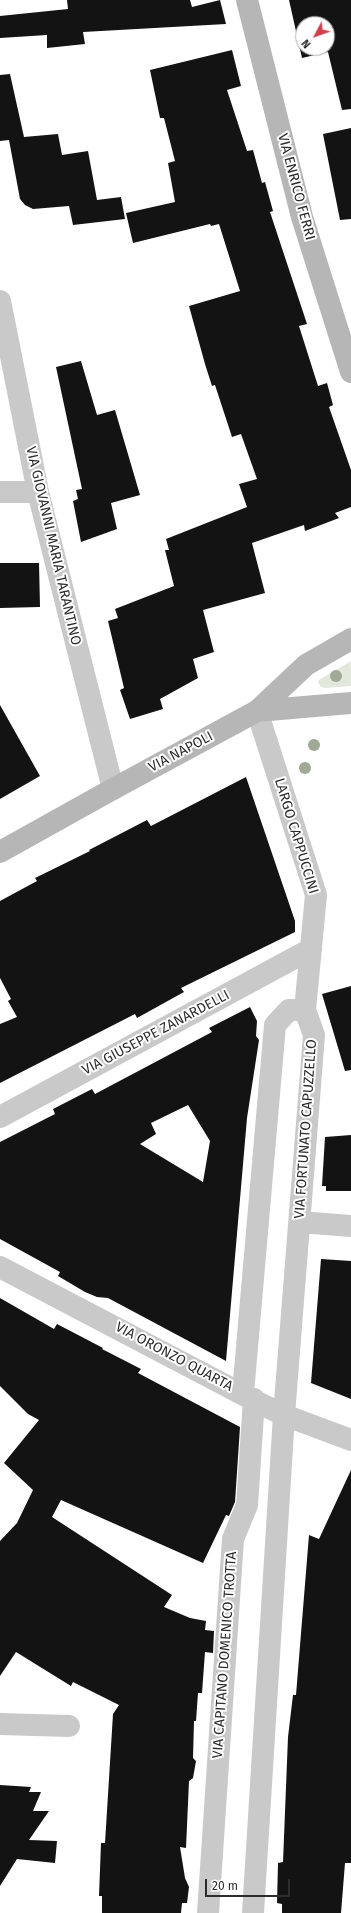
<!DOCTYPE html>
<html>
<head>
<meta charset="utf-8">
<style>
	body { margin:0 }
	#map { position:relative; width:351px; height:1913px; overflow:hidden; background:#fff; font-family:"Fira Sans",sans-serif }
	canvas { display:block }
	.north { position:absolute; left:295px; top:16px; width:40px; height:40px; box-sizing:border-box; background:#fff; border:1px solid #ababab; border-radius:50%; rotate:229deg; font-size:11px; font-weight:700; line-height:16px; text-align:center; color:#2c2c2c }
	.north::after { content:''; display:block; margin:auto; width:14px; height:18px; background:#d0414f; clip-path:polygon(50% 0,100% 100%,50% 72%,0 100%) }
	.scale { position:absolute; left:205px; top:1879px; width:85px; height:18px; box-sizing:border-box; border:2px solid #2c2c2c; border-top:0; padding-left:5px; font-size:12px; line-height:14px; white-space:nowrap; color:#2c2c2c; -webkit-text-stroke:3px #fff; paint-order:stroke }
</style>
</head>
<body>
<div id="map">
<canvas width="351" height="1913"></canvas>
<div class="north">N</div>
<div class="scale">20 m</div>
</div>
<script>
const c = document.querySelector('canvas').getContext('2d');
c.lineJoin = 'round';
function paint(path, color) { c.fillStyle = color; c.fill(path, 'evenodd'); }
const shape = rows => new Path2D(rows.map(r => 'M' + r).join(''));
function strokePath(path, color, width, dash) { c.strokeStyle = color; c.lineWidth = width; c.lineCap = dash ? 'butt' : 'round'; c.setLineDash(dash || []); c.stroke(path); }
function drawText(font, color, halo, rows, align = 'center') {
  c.font = font + ' "Fira Sans",sans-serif'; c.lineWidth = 4; c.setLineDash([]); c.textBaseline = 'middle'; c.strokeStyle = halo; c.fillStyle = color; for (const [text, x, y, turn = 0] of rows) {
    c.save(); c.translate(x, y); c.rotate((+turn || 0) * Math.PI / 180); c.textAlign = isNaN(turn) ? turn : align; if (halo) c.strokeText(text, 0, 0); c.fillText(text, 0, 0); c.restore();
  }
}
paint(shape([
	[351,661,351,686,326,688,321,687,318,682,319,680]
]), '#e2e8db');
paint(shape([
	[67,0,190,0,192,7,220,0,226,24,83,32,85,44,47,48,47,35,0,38,0,16,68,9],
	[289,0,351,0,351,109,342,110,328,52,302,58],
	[303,24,327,24,327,48,303,48],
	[232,50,241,86,227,90,247,151,253,150,262,183,265,182,273,211,270,212,307,324,299,326,318,386,327,383,333,405,329,407,351,470,351,507,335,513,339,518,305,531,304,525,252,543,265,593,203,610,214,652,193,659,198,678,160,699,163,709,130,719,120,690,124,688,108,621,118,618,115,609,174,586,165,550,169,550,166,539,247,507,239,484,257,479,241,434,232,437,215,385,212,386,205,364,189,306,240,291,219,224,211,226,210,224,133,243,126,213,175,202,168,163,175,161,164,118,160,118,150,70],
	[10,74,24,137,58,134,62,155,88,151,97,200,121,197,125,219,73,225,69,206,33,209,25,205,20,199,9,140,0,141,0,75],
	[351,128,351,219,340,220,323,134],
	[81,361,97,415,115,410,140,495,111,503,117,529,81,542,73,501,78,499,76,490,82,489,56,367],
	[0,563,39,563,40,607,0,608],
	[0,705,40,776,0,799],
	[246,777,295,921,295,932,181,988,184,992,137,1018,135,1014,0,1083,0,1024,17,1017,8,1001,11,999,0,978,0,901,37,881,35,878,90,851,89,850,147,820,151,826],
	[351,986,351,1070,345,1071,322,994],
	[250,1007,257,1021,256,1036,259,1040,247,1118,226,1361,108,1298,97,1297,85,1292,58,1276,60,1272,0,1239,0,1142,55,1114,53,1109,92,1089,95,1094,212,1032,209,1028],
	[188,1105,210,1141,203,1182,140,1144,156,1134,151,1123],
	[351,1135,351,1191,326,1191,326,1186,322,1186,325,1137],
	[321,1259,351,1261,351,1399,311,1383],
	[0,1298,54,1329,57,1324,103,1348,102,1349,141,1369,138,1373,240,1427,235,1502,229,1516,226,1515,203,1563,61,1500,52,1517,172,1595,164,1607,190,1618,206,1621,205,1630,214,1631,213,1653,205,1652,202,1693,198,1693,196,1721,194,1721,193,1758,196,1761,193,1778,189,1781,186,1848,180,1847,185,1878,189,1887,187,1903,182,1903,181,1913,102,1913,102,1896,99,1896,101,1843,105,1843,113,1714,119,1705,73,1682,71,1686,16,1652,0,1676,0,1541,17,1523,33,1490,4,1463,39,1420,28,1414,0,1386],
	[351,1470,351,1863,345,1863,341,1913,282,1913,282,1904,277,1903,278,1863,283,1862,288,1737,293,1695,296,1695,309,1535,319,1539],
	[0,1785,31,1787,29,1792,41,1792,33,1811,49,1811,29,1840,57,1841,55,1863,17,1859,0,1886]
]), '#131313');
strokePath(shape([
	[0,301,38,492,113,789],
	[0,492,38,492],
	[257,711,316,895,305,1010],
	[0,1117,311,949],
	[300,1222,351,1226],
	[0,1267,261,1404,284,1415,351,1440],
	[243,1393,275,1025,289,1010,305,1010,314,1035,284,1415,253,1913],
	[0,1724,69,1726],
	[208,1913,233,1539,247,1505,254,1399]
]), '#c9c9c9', 22);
strokePath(shape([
	[247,0,302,217,351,372],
	[257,711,351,703],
	[0,852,113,789,257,711,306,665,351,639]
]), '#b6b6b6', 22);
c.fillStyle = '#9fa995';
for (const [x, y] of [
	[336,676],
	[314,745],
	[305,768]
]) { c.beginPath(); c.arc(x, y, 6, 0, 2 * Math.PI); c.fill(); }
drawText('14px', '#2c2c2c', '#fff', [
	["VIA ENRICO FERRI",296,187,75],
	["VIA GIOVANNI MARIA TARANTINO",53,546,77],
	["VIA NAPOLI",181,752,-28],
	["LARGO CAPPUCCINI",296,836,73],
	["VIA GIUSEPPE ZANARDELLI",156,1033,-28],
	["VIA FORTUNATO CAPUZZELLO",306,1129,-86],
	["VIA ORONZO QUARTA",174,1357,28],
	["VIA CAPITANO DOMENICO TROTTA",225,1655,-86]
]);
</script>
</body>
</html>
